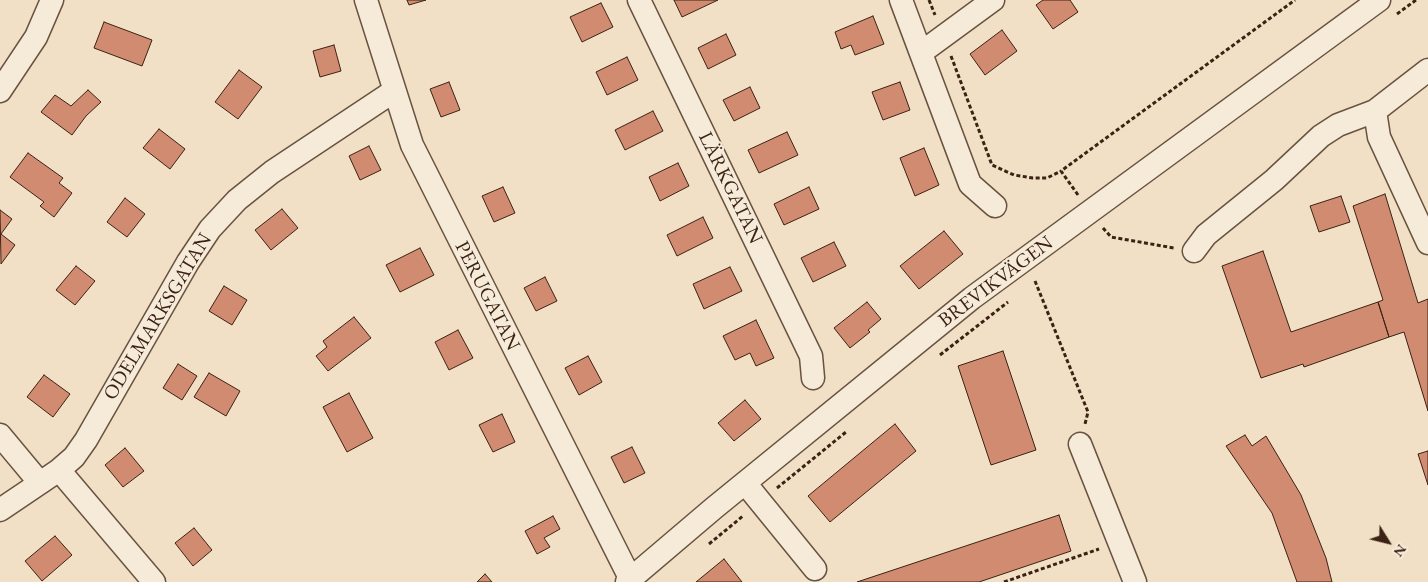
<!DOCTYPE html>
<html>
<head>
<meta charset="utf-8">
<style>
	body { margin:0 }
	#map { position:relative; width:1428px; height:582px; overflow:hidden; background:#f1e0c5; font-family:"EB Garamond",serif }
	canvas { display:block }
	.north { position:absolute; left:1363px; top:517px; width:50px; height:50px; -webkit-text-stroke:4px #f6ebd9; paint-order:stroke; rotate:126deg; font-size:14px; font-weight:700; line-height:20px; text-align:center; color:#3b2214 }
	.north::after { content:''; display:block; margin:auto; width:18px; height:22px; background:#3b2214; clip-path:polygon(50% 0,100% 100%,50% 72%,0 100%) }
</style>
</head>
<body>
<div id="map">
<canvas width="1428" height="582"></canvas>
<div class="north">N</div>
</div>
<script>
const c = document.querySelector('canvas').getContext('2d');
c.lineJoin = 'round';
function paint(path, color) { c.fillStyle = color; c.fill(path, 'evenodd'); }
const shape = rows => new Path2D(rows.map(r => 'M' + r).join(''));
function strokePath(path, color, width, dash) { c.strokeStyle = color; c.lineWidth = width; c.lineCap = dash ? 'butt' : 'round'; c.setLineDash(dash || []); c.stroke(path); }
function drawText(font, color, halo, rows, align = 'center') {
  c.font = font + ' "EB Garamond",serif'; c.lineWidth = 4.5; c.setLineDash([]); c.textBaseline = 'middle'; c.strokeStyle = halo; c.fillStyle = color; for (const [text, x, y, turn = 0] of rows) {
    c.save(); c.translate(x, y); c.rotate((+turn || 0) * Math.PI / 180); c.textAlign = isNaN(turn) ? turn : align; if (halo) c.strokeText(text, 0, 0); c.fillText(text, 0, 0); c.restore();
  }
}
const building = shape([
	[407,0,426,0,409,5,407,0],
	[674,0,718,0,682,17,674,0],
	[1043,0,1070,0,1078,12,1053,29,1036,5,1043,0],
	[601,3,613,27,582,42,570,17,601,3],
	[873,16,884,44,855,55,851,45,841,49,835,32,873,16],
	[104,22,152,40,142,66,94,48,104,22],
	[1002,30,1017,51,985,75,970,54,1002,30],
	[726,34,736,55,708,69,698,48,726,34],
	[334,45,341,71,320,77,313,51,334,45],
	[627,57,638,80,607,95,596,72,627,57],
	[239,70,262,87,238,119,215,102,239,70],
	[449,82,460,110,441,117,430,89,449,82],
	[900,82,910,110,883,120,872,92,900,82],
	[750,87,760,108,734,121,723,100,750,87],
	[88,90,101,102,86,116,72,135,41,112,55,95,71,106,88,90],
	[653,111,663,131,625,150,615,130,653,111],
	[159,129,185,149,170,169,143,148,159,129],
	[787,132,798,155,759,173,748,150,787,132],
	[369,146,381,170,360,180,349,156,369,146],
	[924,148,939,185,915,196,900,158,924,148],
	[28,153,63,178,59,183,72,193,54,217,40,206,44,202,10,177,28,153],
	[678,163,689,186,660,201,649,177,678,163],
	[503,187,515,213,494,222,482,196,503,187],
	[809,187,819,209,784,225,774,204,809,187],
	[1385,194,1418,303,1428,299,1428,411,1404,332,1389,337,1378,302,1383,300,1353,206,1385,194],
	[1341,196,1350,222,1319,232,1310,206,1341,196],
	[125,198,145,214,127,237,107,222,125,198],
	[282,209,298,228,271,250,255,230,282,209],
	[0,210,12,219,1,234,15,245,1,264,0,210],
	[703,217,713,238,677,256,667,235,703,217],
	[944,231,963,254,919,289,900,266,944,231],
	[834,242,846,266,813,282,801,258,834,242],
	[420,248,434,275,400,292,386,265,420,248],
	[1263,251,1291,332,1378,302,1389,337,1304,367,1303,364,1261,378,1222,266,1263,251],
	[76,266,95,281,75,305,56,290,76,266],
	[730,267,742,291,704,309,693,284,730,267],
	[545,277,557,301,536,311,524,288,545,277],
	[224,286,247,300,232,325,209,311,224,286],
	[867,302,881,319,868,330,870,332,850,348,834,328,867,302],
	[354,317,371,338,328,371,316,356,327,347,323,341,354,317],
	[756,320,774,358,756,366,750,353,735,360,723,336,756,320],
	[458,330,473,358,449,370,435,342,458,330],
	[1003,351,1036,450,991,465,958,366,1003,351],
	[588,356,602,382,579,395,565,368,588,356],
	[178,364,197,376,182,400,163,388,178,364],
	[209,373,240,391,226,416,194,397,209,373],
	[44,375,70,394,53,417,27,397,44,375],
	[349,393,373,438,347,452,323,407,349,393],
	[745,400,761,419,734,441,718,423,745,400],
	[502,414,515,442,493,452,479,425,502,414],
	[895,424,916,451,830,522,808,496,895,424],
	[1245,435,1252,446,1266,436,1301,495,1326,558,1332,582,1297,582,1272,513,1226,446,1245,435],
	[632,447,645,473,624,483,611,457,632,447],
	[125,448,144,471,123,487,105,465,125,448],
	[1428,451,1428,485,1418,454,1428,451],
	[1059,515,1071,551,979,582,857,582,1059,515],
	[553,516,560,529,544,538,550,547,537,554,525,531,553,516],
	[194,528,212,550,193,566,175,543,194,528],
	[55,536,72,555,42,581,25,561,55,536],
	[724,559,742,582,696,582,724,559],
	[485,574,492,582,477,582,485,574]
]);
paint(building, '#d18b70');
strokePath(building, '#3b2214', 1);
const minor = shape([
	[366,0,412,145,632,582],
	[639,0,811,356,813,378],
	[901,0,970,184,995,206],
	[922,52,993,0],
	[0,91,36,37,52,0],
	[1375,111,1428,70],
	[1194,251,1206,235,1274,180,1321,136,1338,125,1375,111,1379,137,1428,243],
	[0,435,40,483,59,470,154,582],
	[1080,444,1135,582],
	[59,470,74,457,86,440,188,262,210,229,237,200,272,172,394,91],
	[745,483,815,569],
	[0,510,40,483],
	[627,582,714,508,972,298,1379,0]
]);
strokePath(minor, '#685240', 25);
strokePath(shape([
	[929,0,935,15],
	[1397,14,1416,0],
	[951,56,992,165,1014,175,1033,178,1047,178,1061,171],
	[1078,195,1061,171,1295,0],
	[1103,228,1111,237,1174,248],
	[1035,281,1088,412,1085,424],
	[940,355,1008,302],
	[777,488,846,432],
	[709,544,743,516],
	[1004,582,1099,549]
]), '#3b2214', 3, [4, 2.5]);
strokePath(minor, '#f6ebd9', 22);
drawText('20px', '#3b2214', '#f6ebd9', [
	["LÄRKGATAN",730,188,64],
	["BREVIKVÄGEN",996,282,-37],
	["PERUGATAN",487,296,63],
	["ODELMARKSGATAN",158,317,-59]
]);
</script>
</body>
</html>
